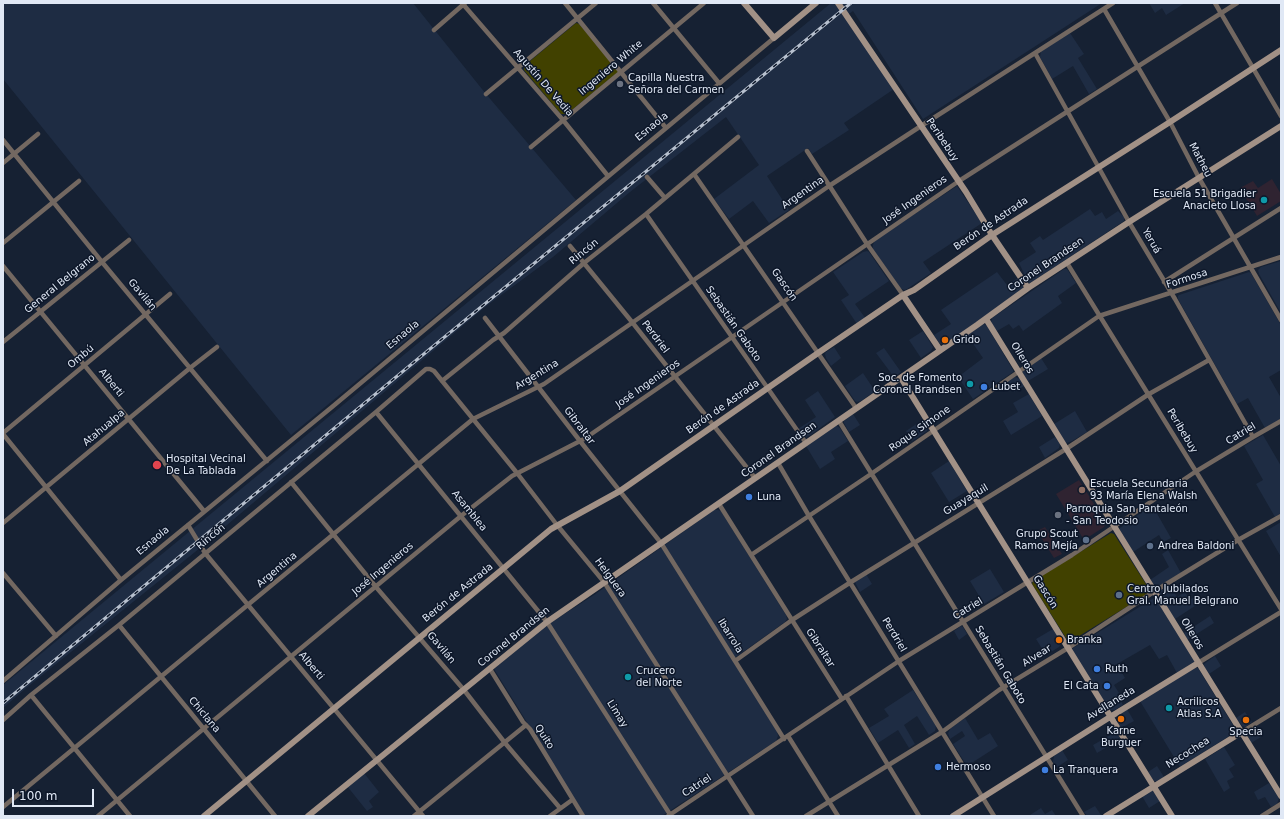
<!DOCTYPE html>
<html>
<head>
<meta charset="utf-8">
<style>
	body { margin:0 }
	#map { position:relative; width:1284px; height:819px; overflow:hidden; background:#162133; font-family:"DejaVu Sans",sans-serif }
	canvas { display:block }
	.frame { position:absolute; inset:0; border:4px solid #e0e8f5; pointer-events:none }
	.scale { position:absolute; left:12px; top:789px; width:82px; height:18px; box-sizing:border-box; border:2px solid #e0e8f5; border-top:0; padding-left:5px; font-size:12px; line-height:14px; white-space:nowrap; color:#e0e8f5; -webkit-text-stroke:3px #0d1729; paint-order:stroke }
</style>
</head>
<body>
<div id="map">
<canvas width="1284" height="819"></canvas>
<div class="frame"></div>
<div class="scale">100 m</div>
</div>
<script>
const c = document.querySelector('canvas').getContext('2d');
c.lineJoin = 'round';
function paint(path, color) { c.fillStyle = color; c.fill(path, 'evenodd'); }
const shape = rows => new Path2D(rows.map(r => 'M' + r).join(''));
function strokePath(path, color, width, dash) { c.strokeStyle = color; c.lineWidth = width; c.lineCap = dash ? 'butt' : 'round'; c.setLineDash(dash || []); c.stroke(path); }
function drawText(font, color, halo, rows, align = 'center') {
  c.font = font + ' "DejaVu Sans",sans-serif'; c.lineWidth = 3; c.setLineDash([]); c.textBaseline = 'middle'; c.strokeStyle = halo; c.fillStyle = color; for (const [text, x, y, turn = 0] of rows) {
    c.save(); c.translate(x, y); c.rotate((+turn || 0) * Math.PI / 180); c.textAlign = isNaN(turn) ? turn : align; if (halo) c.strokeText(text, 0, 0); c.fillText(text, 0, 0); c.restore();
  }
}
paint(shape([
	[3,3,413,3,486,94,576,200,291,435,3,79],
	[831,3,1102,3,923,119,853,11,845,17,894,89,844,123,849,130,812,154,808,148,767,176,789,210,769,223,753,201,729,219,714,199,759,165,726,117,630,192,553,257,485,307,195,552,25,689,3,708,3,685],
	[1149,3,1185,3,1166,15,1162,8,1155,13],
	[1070,33,1084,54,1078,58,1097,89,1089,94,1073,66,1052,79,1040,57,1041,51],
	[957,186,982,223,923,262,931,273,907,289,904,290,900,288,873,250,873,245,875,240],
	[1090,209,1095,216,1102,212,1106,219,1118,211,1124,217,1124,221,1029,284,1019,263,1036,252,1030,243,1040,236,1043,240],
	[867,251,869,252,889,281,855,304,866,319,857,324,841,300,849,295,833,272,863,252],
	[1281,261,1281,313,1259,274,1258,270,1261,267],
	[1064,269,1067,269,1076,283,1058,296,1062,303,1023,331,1019,325,1013,329,1009,324,997,331,991,323,992,318],
	[997,272,1007,285,1018,278,1023,286,1023,289,944,345,939,343,934,335,951,324,941,310],
	[1249,272,1251,273,1281,325,1281,370,1269,377,1281,398,1281,419,1265,428,1248,398,1237,404,1178,299,1178,296,1179,295],
	[984,324,987,326,1013,370,1013,372,973,399,958,377,983,358,967,335],
	[923,331,933,347,931,351,921,358,909,340],
	[834,347,841,358,831,366,826,358,825,354,826,352],
	[884,348,901,372,894,377,876,353],
	[1041,358,1048,369,1028,381,1023,374,1023,371],
	[863,373,875,391,861,401,857,402,855,401,845,386],
	[1015,377,1020,379,1024,386,1014,392,1007,381],
	[818,391,835,417,809,436,805,437,803,436,798,429,816,417,805,400],
	[1029,394,1042,416,1011,435,1003,421,1018,412,1013,403],
	[1075,411,1087,432,1072,441,1067,443,1065,442,1054,424],
	[853,414,860,425,849,432,844,423,844,421],
	[924,419,928,427,927,431,912,441,906,431],
	[834,426,837,426,840,428,848,441,831,452,835,459,820,469,806,446],
	[1263,435,1281,466,1281,513,1275,517,1256,484,1263,480,1244,446],
	[1055,437,1060,444,1059,448,1045,458,1039,447],
	[949,461,967,491,949,502,931,473],
	[1152,505,1171,538,1163,542,1159,535,1133,552,1120,530,1120,528],
	[714,510,718,510,721,511,786,615,787,619,785,622,733,659,777,731,778,736,776,741,662,816,585,816,494,669,544,627,594,595],
	[1281,522,1281,557,1266,531],
	[1168,550,1181,573,1158,587,1154,586,1150,580,1169,567,1162,554],
	[990,569,1004,592,984,604,970,581],
	[866,574,872,584,860,592,855,582,856,581],
	[1170,585,1177,597,1185,592,1189,600,1197,596,1201,602,1175,619,1160,596,1161,590],
	[1154,598,1156,598,1195,660,1194,662,1177,673,1167,655,1159,659,1150,645,1117,664,1125,678,1114,685,1119,693,1117,694,1123,705,1115,710,1109,710,1072,650,1073,648],
	[1210,616,1214,623,1187,640,1184,633],
	[961,626,963,627,967,634,959,640,954,631],
	[1053,629,1061,641,1061,644,1059,647,1046,655,1036,639],
	[1215,656,1221,666,1209,674,1205,668,1204,664],
	[1195,668,1198,668,1236,730,1234,733,1180,767,1140,701],
	[913,690,936,726,935,731,929,735,917,716,904,725,915,744,909,748,898,730,878,743,869,728,889,716,884,709],
	[1127,709,1134,721,1121,728,1117,722,1116,718,1117,715],
	[1245,712,1252,722,1245,727,1242,726,1236,718],
	[965,718,978,740,990,733,998,746,967,766,953,744,965,736,962,731,950,739,948,733,951,728],
	[1254,726,1261,737,1251,743,1246,732,1248,730],
	[1116,732,1121,739,1097,753,1093,745],
	[1224,747,1235,765,1229,769,1234,777,1227,781,1230,788,1224,792,1205,759],
	[1062,750,1068,760,1057,767,1053,762,1054,756],
	[1157,766,1164,777,1158,781,1154,781,1148,772],
	[364,773,379,792,369,801,373,807,367,811,347,786],
	[1269,783,1279,798,1277,804,1271,807,1265,797,1258,800,1254,792],
	[1151,791,1153,791,1160,801,1149,808,1142,796],
	[1095,806,1101,815,1087,816,1084,812],
	[1041,808,1045,814,1052,810,1056,816,1031,816,1030,815]
]), '#1e2c43');
paint(shape([
	[1272,179,1281,194,1281,201,1257,216,1240,188,1253,181,1258,188],
	[1079,480,1106,523,1104,527,1084,540,1056,494],
	[1045,527,1062,554,1054,558,1037,531]
]), '#2f2331');
paint(shape([
	[576,23,579,24,618,68,618,72,567,114,561,114,524,70,524,66],
	[1111,533,1114,534,1149,589,1149,593,1071,641,1068,641,1032,584,1033,581]
]), '#414100');
strokePath(shape([
	[462,3,563,120,608,176],
	[565,3,666,128],
	[653,3,719,83],
	[1215,3,1281,116],
	[1104,9,1170,122,1199,178,1281,320],
	[434,30,465,3],
	[1035,53,1129,222,1175,299,1253,437],
	[486,94,596,3],
	[3,140,102,262,267,461],
	[531,147,704,3],
	[807,151,867,244,903,295],
	[3,163,38,134],
	[694,174,856,408],
	[647,177,665,198],
	[646,214,806,443],
	[3,243,79,181],
	[570,246,632,322,755,478],
	[1067,263,1281,609],
	[3,266,204,511],
	[1164,282,1281,208],
	[485,318,580,441,661,543,784,739],
	[3,342,129,240],
	[442,381,493,340,504,333,584,263,646,214,738,137],
	[376,412,547,622,671,816],
	[839,421,1083,816],
	[3,433,170,294],
	[3,434,121,580],
	[778,463,809,516,994,816],
	[291,482,376,587,464,690,505,743,560,808],
	[719,504,792,620,842,699],
	[3,523,190,368,217,347],
	[188,525,205,553,423,816],
	[751,555,871,474,1099,316,1281,257],
	[3,573,56,636],
	[119,625,275,816],
	[735,661,792,620,851,582,1066,449,1149,394,1209,360],
	[1198,663,1281,612],
	[490,669,523,722,530,729,583,816],
	[3,681,121,580,332,407,774,38],
	[31,695,130,816],
	[846,696,919,816],
	[3,720,31,695,119,625,376,412,426,369,430,369,434,371,517,473,557,525,604,582,753,816],
	[1242,732,1281,708],
	[788,736,838,816],
	[3,807,473,419,544,384,829,186,921,126,1113,3],
	[98,816,461,516,512,476,584,439,959,181,1237,3],
	[414,816,526,725],
	[550,816,572,800],
	[668,816,899,661,1072,555,1195,472,1253,437,1281,421],
	[806,816,942,732,999,690,1068,648,1155,591,1238,540,1281,516],
	[1262,816,1281,804]
]), '#736861', 4.5);
strokePath(shape([
	[744,3,774,38,816,3],
	[838,3,966,192,992,235,1028,288],
	[903,295,940,350],
	[986,319,1281,796],
	[901,378,1172,816],
	[204,816,551,529,620,491,818,353,903,295,914,290,992,235,1170,122,1281,50],
	[308,816,547,622,977,325,1028,288,1129,222,1281,126],
	[953,816,1110,717,1198,663],
	[1106,816,1242,732]
]), '#a29186', 6);
const rail = shape([
	[3,703,419,358,851,3]
]);
strokePath(rail, '#b7c0ce', 3);
strokePath(rail, '#0d1729', 1.5, [4.5]);
for (const [x, y, r, color] of [
	[620,84,4,"#6b7280"],
	[1264,200,4,"#0f9aa8"],
	[945,340,4,"#e8710a"],
	[970,384,4,"#0f9aa8"],
	[984,387,4,"#3f7fe0"],
	[157,465,5,"#e0444e"],
	[1082,490,4,"#8d6e63"],
	[749,497,4,"#3f7fe0"],
	[1058,515,4,"#6b7280"],
	[1086,540,4,"#5c6f8a"],
	[1150,546,4,"#5c6f8a"],
	[1119,595,4,"#5c6f8a"],
	[1059,640,4,"#e8710a"],
	[1097,669,4,"#3f7fe0"],
	[628,677,4,"#0f9aa8"],
	[1107,686,4,"#3f7fe0"],
	[1169,708,4,"#0f9aa8"],
	[1121,719,4,"#e8710a"],
	[1246,720,4,"#e8710a"],
	[938,767,4,"#3f7fe0"],
	[1045,770,4,"#3f7fe0"]
]) { const dot = new Path2D(); dot.arc(x, y, r, 0, 2 * Math.PI); c.fillStyle = color; c.fill(dot); strokePath(dot, '#0d1729', 1.5); }
drawText('10px', '#e0e8f5', '#0d1729', [
	["Ingeniero White",611,68,-40],
	["Agustín De Vedia",543,83,49],
	["Esnaola",652,127,-39],
	["Peribebuy",942,140,56],
	["Matheu",1200,160,62],
	["Argentina",803,193,-35],
	["José Ingenieros",915,200,-35],
	["Berón de Astrada",991,224,-34],
	["Yeruá",1151,241,60],
	["Rincón",584,252,-39],
	["Coronel Brandsen",1046,265,-34],
	["Formosa",1187,279,-18],
	["General Belgrano",60,284,-39],
	["Gascón",784,285,55],
	["Gavilán",142,295,50],
	["Sebastián Gaboto",733,324,55],
	["Esnaola",403,335,-40],
	["Perdriel",655,337,53],
	["Ombú",81,357,-40],
	["Olleros",1022,358,59],
	["Argentina",537,375,-31],
	["Alberti",111,383,51],
	["José Ingenieros",648,384,-35],
	["Berón de Astrada",723,407,-35],
	["Gibraltar",579,426,53],
	["Atahualpa",104,428,-40],
	["Roque Simone",920,429,-35],
	["Peribebuy",1182,431,59],
	["Catriel",1241,434,-31],
	["Coronel Brandsen",779,450,-35],
	["Guayaquil",966,500,-31],
	["Asamblea",469,511,51],
	["Rincón",211,537,-40],
	["Esnaola",153,541,-40],
	["José Ingenieros",383,569,-40],
	["Argentina",277,570,-40],
	["Helguera",610,578,54],
	["Gascón",1045,592,58],
	["Berón de Astrada",458,593,-39],
	["Catriel",968,609,-31],
	["Olleros",1192,634,59],
	["Perdriel",894,635,59],
	["Ibarrola",730,636,58],
	["Coronel Brandsen",514,637,-39],
	["Gavilán",441,648,50],
	["Gibraltar",820,648,57],
	["Alvear",1037,656,-32],
	["Sebastián Gaboto",1000,665,59],
	["Alberti",311,666,50],
	["Avellaneda",1111,704,-32],
	["Limay",617,714,58],
	["Chiclana",204,715,50],
	["Quito",544,737,57],
	["Necochea",1188,753,-32],
	["Catriel",697,786,-33]
]);
drawText('10px', '#e0e8f5', '#0d1729', [
	["Capilla Nuestra",628,78],
	["Señora del Carmen",628,90],
	["Escuela 51 Brigadier",1256,194,"right"],
	["Anacleto Llosa",1256,206,"right"],
	["Grido",953,340],
	["Soc. de Fomento",962,378,"right"],
	["Coronel Brandsen",962,390,"right"],
	["Lubet",992,387],
	["Hospital Vecinal",166,459],
	["De La Tablada",166,471],
	["Escuela Secundaria",1090,484],
	["93 María Elena Walsh",1090,496],
	["Luna",757,497],
	["Parroquia San Pantaleón",1066,509],
	["- San Teodosio",1066,521],
	["Grupo Scout",1078,534,"right"],
	["Ramos Mejía",1078,546,"right"],
	["Andrea Baldoni",1158,546],
	["Centro Jubilados",1127,589],
	["Gral. Manuel Belgrano",1127,601],
	["Branka",1067,640],
	["Ruth",1105,669],
	["Crucero",636,671],
	["del Norte",636,683],
	["El Cata",1099,686,"right"],
	["Acrilicos",1177,702],
	["Atlas S.A",1177,714],
	["Karne",1121,731,"center"],
	["Burguer",1121,743,"center"],
	["Specia",1246,732,"center"],
	["Hermoso",946,767],
	["La Tranquera",1053,770]
], 'left');
</script>
</body>
</html>
